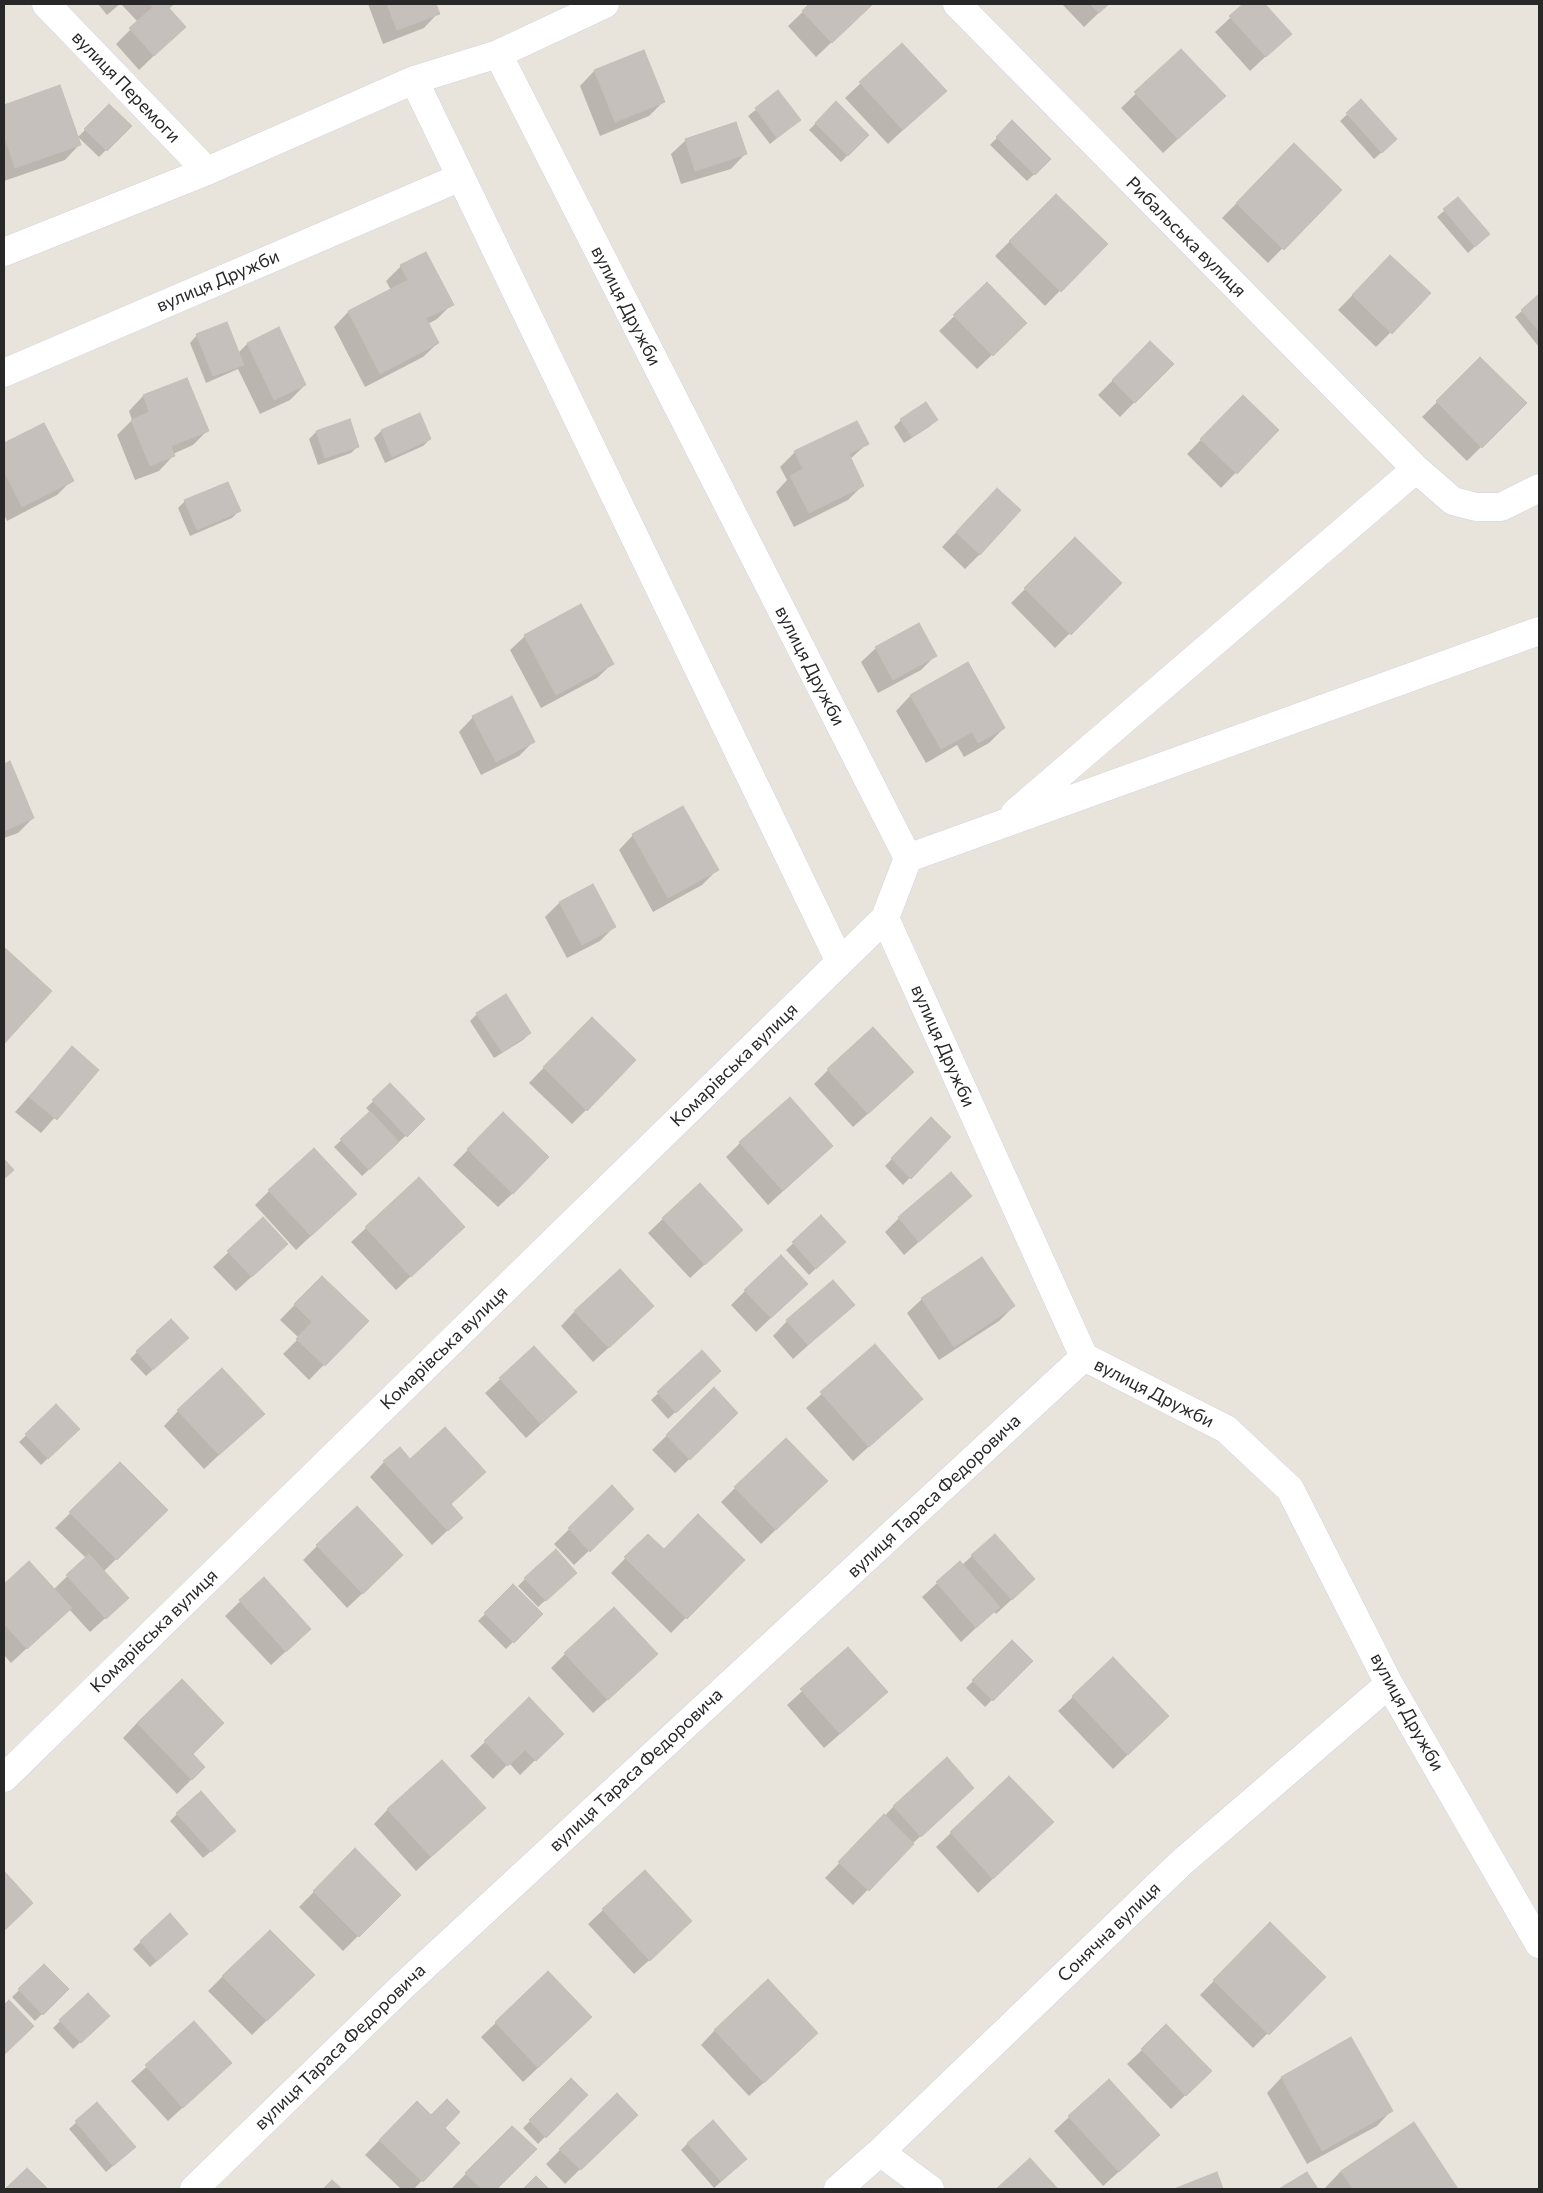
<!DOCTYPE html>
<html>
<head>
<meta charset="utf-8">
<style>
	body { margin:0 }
	#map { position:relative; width:1543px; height:2193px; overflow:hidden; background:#e9e4db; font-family:Commissioner,sans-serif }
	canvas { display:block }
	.frame { position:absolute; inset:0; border:5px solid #282828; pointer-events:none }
</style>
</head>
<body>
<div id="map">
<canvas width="1543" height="2193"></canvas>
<div class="frame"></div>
</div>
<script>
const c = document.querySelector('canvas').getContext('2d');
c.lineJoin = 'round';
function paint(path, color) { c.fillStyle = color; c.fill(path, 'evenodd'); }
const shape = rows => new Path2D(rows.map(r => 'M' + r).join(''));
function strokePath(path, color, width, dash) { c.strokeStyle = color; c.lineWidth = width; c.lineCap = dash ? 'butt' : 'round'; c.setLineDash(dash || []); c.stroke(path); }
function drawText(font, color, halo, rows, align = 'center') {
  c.font = font + ' Commissioner,sans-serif'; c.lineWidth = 4.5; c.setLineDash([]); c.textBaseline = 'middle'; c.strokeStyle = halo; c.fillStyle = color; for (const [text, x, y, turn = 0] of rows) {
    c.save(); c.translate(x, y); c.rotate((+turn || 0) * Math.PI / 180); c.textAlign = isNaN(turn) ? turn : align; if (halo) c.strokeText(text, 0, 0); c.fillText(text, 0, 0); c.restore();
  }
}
paint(shape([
	[98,4,120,4,107,15],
	[121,4,174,4,168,9,184,27,139,70,116,44,138,22],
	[368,4,435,4,438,13,424,28,383,44],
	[811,4,872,4,816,57,788,26],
	[1062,4,1108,4,1084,27],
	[1245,4,1263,4,1290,34,1250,71,1215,32],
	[902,44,930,105,888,144,845,98],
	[1181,50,1209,110,1163,153,1121,108],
	[643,51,664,101,649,116,600,136,580,86,594,71],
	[59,87,79,145,65,160,4,181,4,106],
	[778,92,800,119,770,144,748,116],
	[1361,101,1389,146,1374,159,1340,121],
	[836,103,868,135,841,162,809,130],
	[109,106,130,126,99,157,78,137],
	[1012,122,1050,159,1027,181,990,145],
	[686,140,745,154,731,169,681,184,671,154],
	[1294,145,1340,190,1268,263,1222,218],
	[1056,195,1106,244,1045,306,995,256],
	[1458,199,1482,240,1468,253,1437,217],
	[401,266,452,304,437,319,428,324,438,343,423,357,365,387,334,327,348,312,391,290,386,281],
	[1376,271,1429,294,1376,347,1338,310],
	[987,284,1010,338,977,369,939,331],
	[1539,296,1539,347,1515,317],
	[278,329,305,385,290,400,260,414,238,369,206,383,190,343,197,335,238,353,247,344],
	[1150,343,1172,364,1120,417,1098,395],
	[1480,359,1525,403,1467,461,1422,417],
	[186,379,207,431,193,445,173,454,173,456,159,471,135,480,117,435,132,420,129,411,143,396],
	[1243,397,1277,430,1221,488,1187,454],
	[419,414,430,439,423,446,385,463,374,438,381,431],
	[901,420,936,420,929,427,904,443,894,427],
	[43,425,72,480,57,495,7,521,4,514,4,445],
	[316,432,358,446,351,453,318,465,309,439],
	[867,444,850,459,863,485,848,500,794,527,776,492,787,480,780,467,795,452],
	[185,501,239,511,232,518,190,536,178,508],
	[983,504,980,554,965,569,942,547],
	[1075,539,1120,583,1055,648,1011,603],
	[525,636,612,664,597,678,541,708,510,650],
	[876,648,935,656,921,670,878,693,861,662],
	[967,664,1004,728,989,743,964,757,957,745,926,763,896,711,910,696],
	[473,717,533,742,519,756,481,775,459,732],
	[9,763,33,818,18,833,4,838,4,765],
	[633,835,717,870,702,885,653,912,619,850],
	[559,903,614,927,600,941,567,958,545,917],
	[4,948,50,991,4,1042],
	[477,1014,530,1033,523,1040,494,1058,470,1021],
	[577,1033,586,1110,572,1124,529,1083],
	[72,1048,97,1070,41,1133,15,1112],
	[828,1070,898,1087,853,1127,814,1084],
	[390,1085,424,1119,362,1176,334,1147,370,1112,366,1108],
	[931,1119,949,1137,903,1185,885,1166],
	[488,1129,513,1193,498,1207,453,1165],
	[740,1143,817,1160,768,1205,726,1157],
	[699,1184,727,1244,690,1278,648,1233],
	[269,1191,340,1209,296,1250,255,1205],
	[971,1196,904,1255,885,1232,899,1218],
	[821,1217,844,1242,809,1275,786,1250],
	[263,1219,271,1259,236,1291,213,1267],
	[366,1228,449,1241,396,1290,351,1242],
	[745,1291,791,1299,756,1332,731,1305],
	[307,1292,367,1321,309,1380,283,1354,299,1338,280,1320],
	[922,1299,1014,1306,999,1321,939,1360,907,1313],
	[853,1305,793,1359,773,1336,787,1321],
	[575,1311,638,1321,593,1362,561,1326],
	[180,1345,146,1376,130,1359,137,1352],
	[875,1346,921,1399,853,1461,806,1408],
	[534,1348,560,1407,526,1438,485,1393],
	[702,1352,719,1371,668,1419,651,1400],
	[714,1389,737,1413,675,1473,652,1450],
	[56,1406,78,1429,41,1465,19,1442],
	[178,1411,248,1428,204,1469,164,1426],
	[384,1462,461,1518,432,1545,370,1477],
	[120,1464,166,1510,103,1572,112,1612,90,1632,69,1609,11,1663,4,1655,4,1585,29,1563,53,1590,86,1558,55,1528],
	[612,1487,618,1523,574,1565,554,1544],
	[735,1488,811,1496,761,1544,721,1502],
	[648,1535,664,1551,743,1560,671,1633,611,1573],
	[995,1535,1034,1579,996,1614,994,1611,961,1642,922,1597,960,1562,962,1565],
	[317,1546,387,1570,347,1608,303,1560],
	[264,1578,295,1643,271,1665,225,1616],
	[525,1579,568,1580,538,1607,518,1586],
	[513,1586,541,1614,506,1649,478,1621],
	[1012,1642,1031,1661,985,1707,966,1688],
	[848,1649,872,1706,824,1748,787,1705],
	[565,1654,641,1669,593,1713,551,1668],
	[1113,1659,1153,1730,1113,1769,1058,1711],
	[137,1723,191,1754,204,1767,177,1794,123,1738],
	[562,1734,520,1775,509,1763,493,1779,470,1756,485,1742],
	[946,1759,958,1802,912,1844,853,1905,825,1878,893,1807],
	[1009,1778,1037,1837,978,1893,936,1847],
	[388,1809,469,1822,416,1871,374,1824],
	[177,1814,227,1838,203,1858,170,1821],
	[355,1850,399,1895,343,1951,299,1907],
	[645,1871,676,1936,634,1974,588,1924],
	[4,1873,32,1903,4,1930],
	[170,1915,180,1941,150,1967,133,1949],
	[1270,1924,1324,1977,1253,2048,1200,1995],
	[44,1966,67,1989,35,2021,12,1997],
	[548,1973,576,2032,523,2082,481,2037],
	[313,1975,252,2035,208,1991,223,1976],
	[108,2016,73,2049,53,2028,60,2021],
	[194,2023,216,2077,168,2121,131,2081],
	[715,2030,802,2048,749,2096,701,2045],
	[1351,2039,1391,2111,1377,2126,1307,2164,1267,2093,1281,2078],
	[1142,2050,1195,2086,1171,2109,1127,2064],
	[571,2080,586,2095,538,2144,523,2128],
	[1109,2080,1144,2149,1103,2186,1054,2131],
	[97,2104,127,2154,106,2172,69,2129],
	[402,2117,443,2128,458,2143,414,2189,401,2189,365,2155],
	[1414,2124,1457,2189,1324,2189,1341,2171],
	[512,2127,535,2149,495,2189,453,2189,452,2188],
	[621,2129,565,2184,546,2164,560,2150],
	[688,2143,739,2166,714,2188,681,2150],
	[1030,2160,1056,2189,998,2189]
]), '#0003');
const building = shape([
	[149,4,174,4,169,8,186,27,154,56,129,28,153,7,149,4],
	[387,4,436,4,440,14,397,30,387,4],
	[809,4,873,4,832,43,802,11,809,4],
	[1090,4,1109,4,1099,13,1090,4],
	[1243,4,1265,4,1292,34,1266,57,1229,16,1243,4],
	[902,43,947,91,903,130,859,82,902,43],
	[1181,49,1226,96,1178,139,1134,92,1181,49],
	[644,50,665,102,615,122,594,70,644,50],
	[60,85,81,145,15,168,4,135,4,105,60,85],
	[778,90,801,120,777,138,755,108,778,90],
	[1361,99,1397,139,1382,153,1346,113,1361,99],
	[836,101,869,135,848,156,815,123,836,101],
	[109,104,132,126,107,151,84,129,109,104],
	[1012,120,1051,159,1035,175,996,137,1012,120],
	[736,122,747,154,695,171,685,139,736,122],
	[1294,143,1342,190,1284,250,1236,203,1294,143],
	[1056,194,1108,244,1061,292,1009,241,1056,194],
	[1458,197,1490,234,1475,247,1443,209,1458,197],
	[426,252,454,305,426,318,439,343,380,374,348,311,408,280,400,265,426,252],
	[1390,255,1431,293,1392,334,1352,295,1390,255],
	[987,282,1027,323,993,356,953,315,987,282],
	[1539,294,1539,331,1521,310,1539,294],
	[227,322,244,365,213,376,196,334,227,322],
	[279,327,306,385,274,400,247,343,279,327],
	[1150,341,1174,364,1135,403,1112,380,1150,341],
	[1480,357,1527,403,1482,448,1436,401,1480,357],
	[187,378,209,431,171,446,175,456,150,466,131,420,149,412,143,395,187,378],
	[1243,395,1279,430,1237,474,1200,439,1243,395],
	[926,402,938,420,912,437,900,419,926,402],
	[420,413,431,439,392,457,381,430,420,413],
	[350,419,359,447,325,458,316,431,350,419],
	[857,421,869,444,849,454,864,486,809,513,790,476,803,469,794,451,857,421],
	[44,423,74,481,22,507,4,471,4,443,44,423],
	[228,482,241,511,197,530,184,500,228,482],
	[997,488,1021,510,980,555,956,532,997,488],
	[1075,537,1122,583,1071,635,1024,588,1075,537],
	[581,604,614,664,556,695,524,635,581,604],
	[919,623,937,656,893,680,875,647,919,623],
	[968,662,1005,728,978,743,972,732,941,749,910,695,968,662],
	[512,696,535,742,496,762,472,716,512,696],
	[10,761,34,818,4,831,4,764,10,761],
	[683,806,719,870,668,898,632,834,683,806],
	[593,884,616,927,582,945,559,902,593,884],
	[4,947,52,991,4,1044,4,947],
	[506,994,531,1033,502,1052,476,1013,506,994],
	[592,1017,636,1060,587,1111,543,1067,592,1017],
	[873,1027,914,1072,868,1114,827,1069,873,1027],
	[72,1046,99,1070,57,1120,29,1097,72,1046],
	[390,1083,425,1119,407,1137,372,1100,390,1083],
	[790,1097,833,1146,783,1191,739,1142,790,1097],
	[370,1111,399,1142,369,1170,340,1139,370,1111],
	[503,1112,549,1157,513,1194,467,1149,503,1112],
	[931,1117,951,1137,911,1179,891,1158,931,1117],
	[314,1148,357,1194,311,1236,268,1190,314,1148],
	[4,1159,14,1170,4,1179,4,1159],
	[951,1172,972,1196,919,1242,898,1217,951,1172],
	[419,1177,465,1227,411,1277,365,1227,419,1177],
	[700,1183,743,1230,705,1265,662,1218,700,1183],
	[821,1215,846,1242,816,1269,792,1242,821,1215],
	[263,1217,288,1244,252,1277,227,1251,263,1217],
	[781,1255,808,1284,771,1318,744,1290,781,1255],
	[982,1257,1015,1306,954,1347,921,1298,982,1257],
	[620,1269,654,1306,609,1348,574,1311,620,1269],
	[322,1276,369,1321,325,1366,296,1339,312,1322,294,1304,322,1276],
	[833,1280,855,1305,808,1345,786,1320,833,1280],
	[171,1319,189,1338,153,1370,136,1351,171,1319],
	[875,1344,923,1399,869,1447,820,1392,875,1344],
	[534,1346,577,1392,541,1424,499,1378,534,1346],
	[702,1350,721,1371,676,1413,657,1392,702,1350],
	[222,1368,265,1414,219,1455,177,1410,222,1368],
	[714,1387,738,1413,690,1460,666,1435,714,1387],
	[56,1404,80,1429,48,1459,25,1434,56,1404],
	[445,1427,486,1472,451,1504,463,1518,448,1531,383,1461,400,1447,410,1459,445,1427],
	[786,1438,828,1481,776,1530,734,1487,786,1438],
	[120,1462,168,1510,117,1560,69,1512,120,1462],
	[612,1485,634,1509,590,1552,568,1528,612,1485],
	[357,1506,403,1555,363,1594,316,1545,357,1506],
	[698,1514,745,1560,687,1619,624,1557,648,1534,664,1549,698,1514],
	[995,1534,1035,1579,1012,1600,971,1555,995,1534],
	[556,1549,577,1573,546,1601,524,1578,556,1549],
	[89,1554,129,1598,106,1619,66,1575,89,1554],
	[29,1561,72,1608,27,1649,4,1624,4,1584,29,1561],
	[960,1561,1000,1607,976,1628,936,1582,960,1561],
	[264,1577,311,1629,286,1652,239,1600,264,1577],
	[513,1584,543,1614,514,1643,484,1613,513,1584],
	[614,1607,658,1654,608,1700,564,1653,614,1607],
	[1012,1640,1033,1661,993,1701,972,1680,1012,1640],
	[848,1647,888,1692,840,1734,800,1689,848,1647],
	[1113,1657,1169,1716,1128,1755,1072,1696,1113,1657],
	[182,1679,224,1723,193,1754,205,1767,192,1780,137,1723,182,1679],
	[529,1697,564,1734,536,1761,525,1750,508,1766,484,1741,529,1697],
	[947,1757,974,1788,921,1837,893,1806,947,1757],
	[442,1760,486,1808,431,1857,387,1809,442,1760],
	[1009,1776,1054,1822,993,1879,950,1832,1009,1776],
	[201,1791,236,1831,211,1852,176,1813,201,1791],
	[884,1814,914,1844,869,1891,838,1862,884,1814],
	[355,1848,401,1895,359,1937,313,1891,355,1848],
	[645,1870,692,1921,650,1961,602,1909,645,1870],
	[4,1871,33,1903,4,1931,4,1871],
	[170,1913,188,1934,157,1961,140,1941,170,1913],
	[1270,1922,1326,1977,1269,2035,1213,1980,1270,1922],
	[270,1930,315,1975,267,2021,222,1976,270,1930],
	[44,1964,69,1989,43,2015,18,1989,44,1964],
	[548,1971,592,2017,538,2068,495,2022,548,1971],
	[768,1979,818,2033,764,2083,714,2030,768,1979],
	[88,1993,110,2016,81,2043,59,2020,88,1993],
	[9,2000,34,2026,4,2055,4,2005,9,2000],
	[194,2021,232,2063,183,2108,145,2065,194,2021],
	[1166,2024,1212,2071,1186,2096,1141,2049,1166,2024],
	[1351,2037,1393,2111,1322,2151,1281,2077,1351,2037],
	[571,2078,588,2095,546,2138,529,2120,571,2078],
	[1109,2079,1160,2135,1119,2172,1068,2116,1109,2079],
	[617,2093,638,2115,581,2170,559,2149,617,2093],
	[447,2099,460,2112,445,2128,460,2143,423,2182,379,2140,417,2101,431,2115,447,2099],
	[97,2102,136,2147,113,2166,75,2121,97,2102],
	[713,2120,747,2159,721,2181,687,2143,713,2120],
	[1414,2122,1458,2189,1353,2189,1341,2171,1414,2122],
	[512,2126,537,2149,497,2189,482,2189,465,2173,512,2126],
	[1030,2158,1058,2189,996,2189,1030,2158],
	[27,2168,48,2189,5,2189,27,2168],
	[1217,2172,1223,2189,1174,2189,1217,2172],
	[1307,2172,1318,2189,1279,2189,1307,2172],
	[536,2176,549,2189,523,2189,536,2176],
	[332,2180,342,2189,323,2189,332,2180]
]);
paint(building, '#c5c0bb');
strokePath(building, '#c4bfb6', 1);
const minor = shape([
	[46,4,207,171],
	[957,4,1416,469,1453,501,1476,507,1501,507,1539,488],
	[414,80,840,962],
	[4,252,207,171,414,80,498,54,605,4],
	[4,373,461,177],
	[1015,813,1416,469],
	[908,858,1539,631],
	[885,918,1084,1357,1226,1429,1290,1489,1389,1684,1539,1944],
	[4,1778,885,918,908,858,498,54],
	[880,2152,930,2189],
	[194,2189,403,1986,1084,1357],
	[838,2189,880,2152,1181,1863,1389,1684]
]);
strokePath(minor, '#d1d3e0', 29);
strokePath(minor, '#fff', 28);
drawText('18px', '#282828', '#fff', [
	["вулиця Перемоги",126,87,46],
	["Рибальська вулиця",1186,237,45],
	["вулиця Дружби",218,281,-23],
	["вулиця Дружби",626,306,63],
	["вулиця Дружби",810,666,63],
	["вулиця Дружби",943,1046,66],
	["Комарівська вулиця",734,1065,-44],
	["Комарівська вулиця",444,1348,-44],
	["вулиця Дружби",1154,1393,27],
	["вулиця Тараса Федоровича",934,1496,-43],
	["Комарівська вулиця",154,1631,-44],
	["вулиця Дружби",1407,1712,61],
	["вулиця Тараса Федоровича",636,1770,-43],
	["Сонячна вулиця",1109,1932,-44],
	["вулиця Тараса Федоровича",340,2047,-44]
]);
</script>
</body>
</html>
